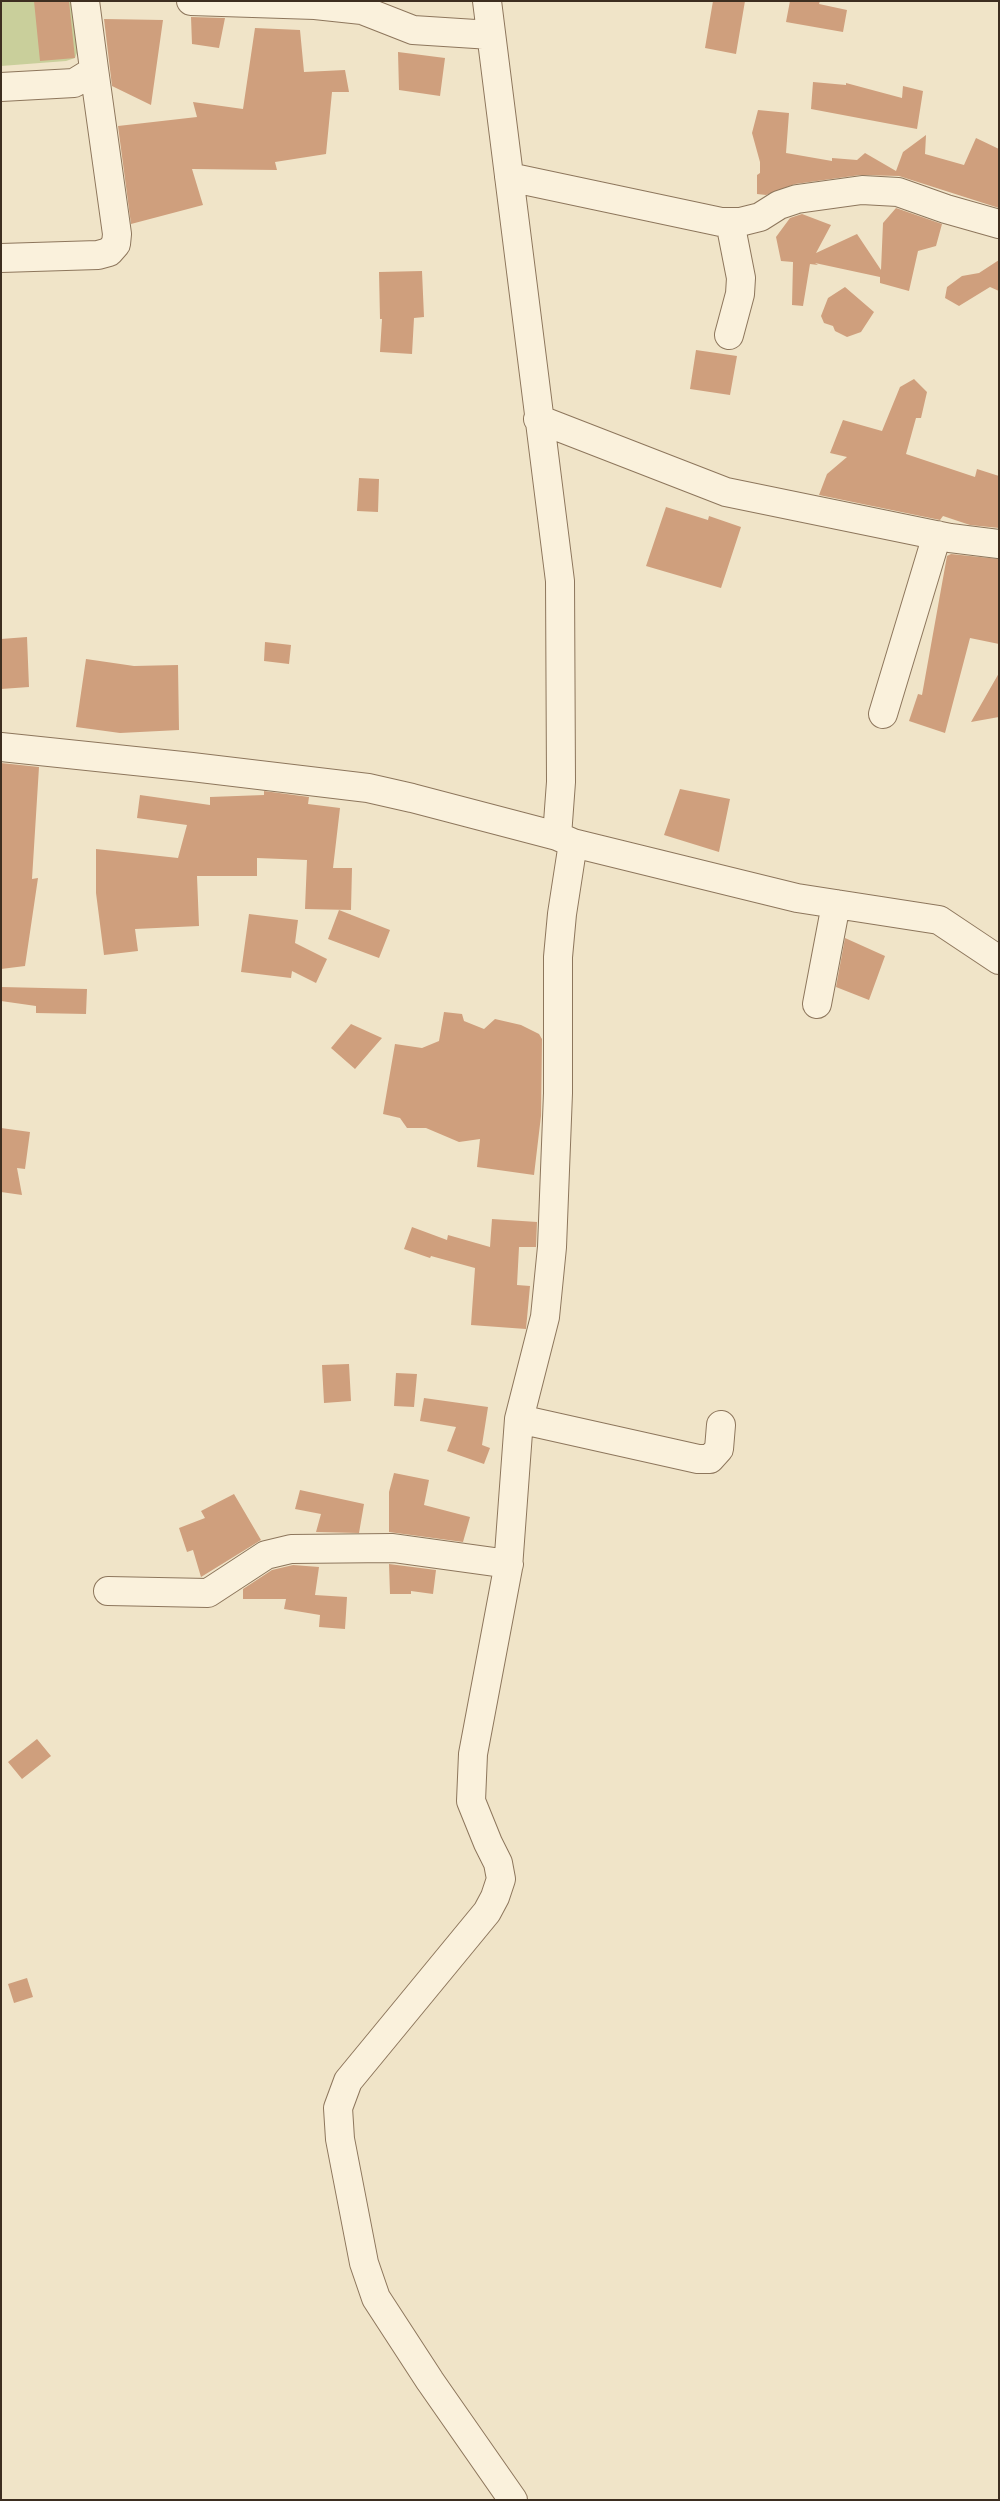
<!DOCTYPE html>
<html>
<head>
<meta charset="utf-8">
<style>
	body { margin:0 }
	#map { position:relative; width:1000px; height:2501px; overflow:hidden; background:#f0e4c8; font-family:Lora,serif }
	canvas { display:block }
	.frame { position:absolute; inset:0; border:2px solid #3d2e20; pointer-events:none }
</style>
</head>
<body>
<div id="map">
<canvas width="1000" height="2501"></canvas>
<div class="frame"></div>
</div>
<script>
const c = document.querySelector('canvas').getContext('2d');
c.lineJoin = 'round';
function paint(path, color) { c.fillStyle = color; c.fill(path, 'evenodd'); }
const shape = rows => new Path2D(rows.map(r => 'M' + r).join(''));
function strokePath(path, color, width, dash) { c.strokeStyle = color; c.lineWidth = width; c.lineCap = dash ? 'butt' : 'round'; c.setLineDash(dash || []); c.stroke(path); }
paint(shape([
	[1,1,74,1,78,50,75,58,66,61,1,66]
]), '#c9cf9b');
paint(shape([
	[34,1,69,1,75,58,40,61],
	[713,1,745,1,736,54,705,48],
	[790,1,820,1,819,4,847,10,843,32,786,22],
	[191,17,225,18,219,48,192,44],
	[104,19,163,20,151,105,112,86],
	[255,28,300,30,304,72,345,70,349,92,332,92,326,154,275,162,277,170,192,169,203,205,131,224,118,126,197,117,193,102,243,109],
	[398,52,445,58,440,96,399,90],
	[813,82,846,85,846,83,902,98,903,86,923,91,917,129,811,109],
	[758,110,789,113,786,153,832,161,832,158,857,160,865,153,896,171,903,152,926,135,925,154,964,165,976,138,999,149,999,208,899,176,860,175,795,184,766,195,757,194,757,175,760,173,760,162,752,133],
	[896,208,942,224,936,246,918,251,909,291,880,283,880,277,815,263,818,265,810,264,803,306,792,305,793,262,781,261,776,237,790,218,802,214,831,225,816,253,857,234,881,270,883,223],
	[999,260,999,291,990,287,959,306,945,298,947,287,962,276,979,273],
	[422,271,424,317,414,318,412,354,380,352,382,319,380,319,379,272],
	[845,287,874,312,861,332,847,337,835,331,833,326,824,323,821,316,828,298],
	[696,350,737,356,730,395,690,389],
	[914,379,927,392,921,418,916,418,906,454,975,477,977,469,999,476,999,528,970,525,943,516,940,520,819,495,827,474,847,457,830,453,843,420,882,431,900,387],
	[359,478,379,479,378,512,357,511],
	[666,507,708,520,709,516,741,527,721,588,646,566],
	[951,554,999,559,999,644,970,638,945,733,909,721,918,694,922,695,947,556],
	[27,637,29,687,1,689,1,639],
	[265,642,291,645,289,664,264,661],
	[86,659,134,666,178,665,179,730,120,733,76,727],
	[999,673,999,717,971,722],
	[1,763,39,767,32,879,38,878,25,966,1,969],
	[680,789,730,799,719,852,664,835],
	[264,791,309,797,308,804,340,808,333,868,352,868,351,910,305,909,307,860,257,858,257,876,197,876,199,926,135,929,138,951,104,955,96,893,96,849,178,858,187,825,137,818,140,795,210,805,210,797,264,795],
	[339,910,390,930,379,958,328,939],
	[249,914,298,920,295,943,327,959,316,983,292,971,291,978,241,972],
	[845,938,885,956,869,1000,836,987],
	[1,987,87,989,86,1014,36,1013,36,1006,1,1001],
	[444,1012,462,1014,464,1021,484,1029,495,1019,521,1025,539,1034,542,1039,541,1116,534,1175,477,1167,480,1139,459,1142,426,1128,407,1128,400,1118,383,1114,395,1044,422,1048,439,1041],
	[351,1024,382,1038,355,1069,331,1048],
	[1,1128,30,1132,25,1169,17,1168,22,1195,1,1192],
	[492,1219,537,1222,536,1247,519,1247,517,1285,530,1286,526,1329,471,1325,475,1268,431,1256,430,1258,404,1249,412,1227,447,1240,448,1235,490,1247],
	[349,1364,351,1401,324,1403,322,1365],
	[396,1373,417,1374,414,1407,394,1406],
	[424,1398,488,1407,482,1445,490,1448,484,1464,447,1451,456,1427,420,1421],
	[394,1473,429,1480,424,1505,470,1517,463,1542,389,1532,389,1492],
	[300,1490,364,1504,359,1533,316,1532,321,1514,295,1509],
	[234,1494,261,1540,201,1577,193,1550,187,1552,179,1528,205,1518,201,1511],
	[389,1564,436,1570,433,1594,411,1591,411,1594,390,1594],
	[293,1565,319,1567,315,1595,347,1597,345,1629,319,1627,320,1615,284,1609,286,1599,243,1599,243,1589,272,1570],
	[37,1739,51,1756,22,1779,8,1762],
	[27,1978,33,1997,14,2003,8,1984]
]), '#cf9f7d');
const minor = shape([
	[191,1,315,5,362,10,413,30,491,35],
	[487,1,560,581,561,782,557,836],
	[1,87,74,83,92,72,94,69,85,1],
	[509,177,721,222,740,222,760,217,779,205,797,199,862,190,898,192,946,209,999,224],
	[1,258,98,255,109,252,116,244,117,234,94,69],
	[729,335,740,294,741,278,730,222],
	[538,419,726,492,950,538,999,544],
	[883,714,937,535],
	[1,747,192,767,368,788,412,798,557,836,573,843,797,898,939,920,999,960],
	[817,1004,836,904],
	[519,1419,698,1459,710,1459,719,1449,721,1425],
	[108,1591,208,1593,266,1555,291,1549,393,1548,509,1564],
	[513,2500,430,2381,376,2298,364,2263,340,2139,338,2108,348,2081,487,1912,495,1897,501,1879,498,1863,488,1843,471,1801,473,1754,508,1568,519,1419,545,1317,552,1247,558,1093,558,957,562,914,573,843]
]);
strokePath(minor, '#8d765c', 30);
strokePath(minor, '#faf1dc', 28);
</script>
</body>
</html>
